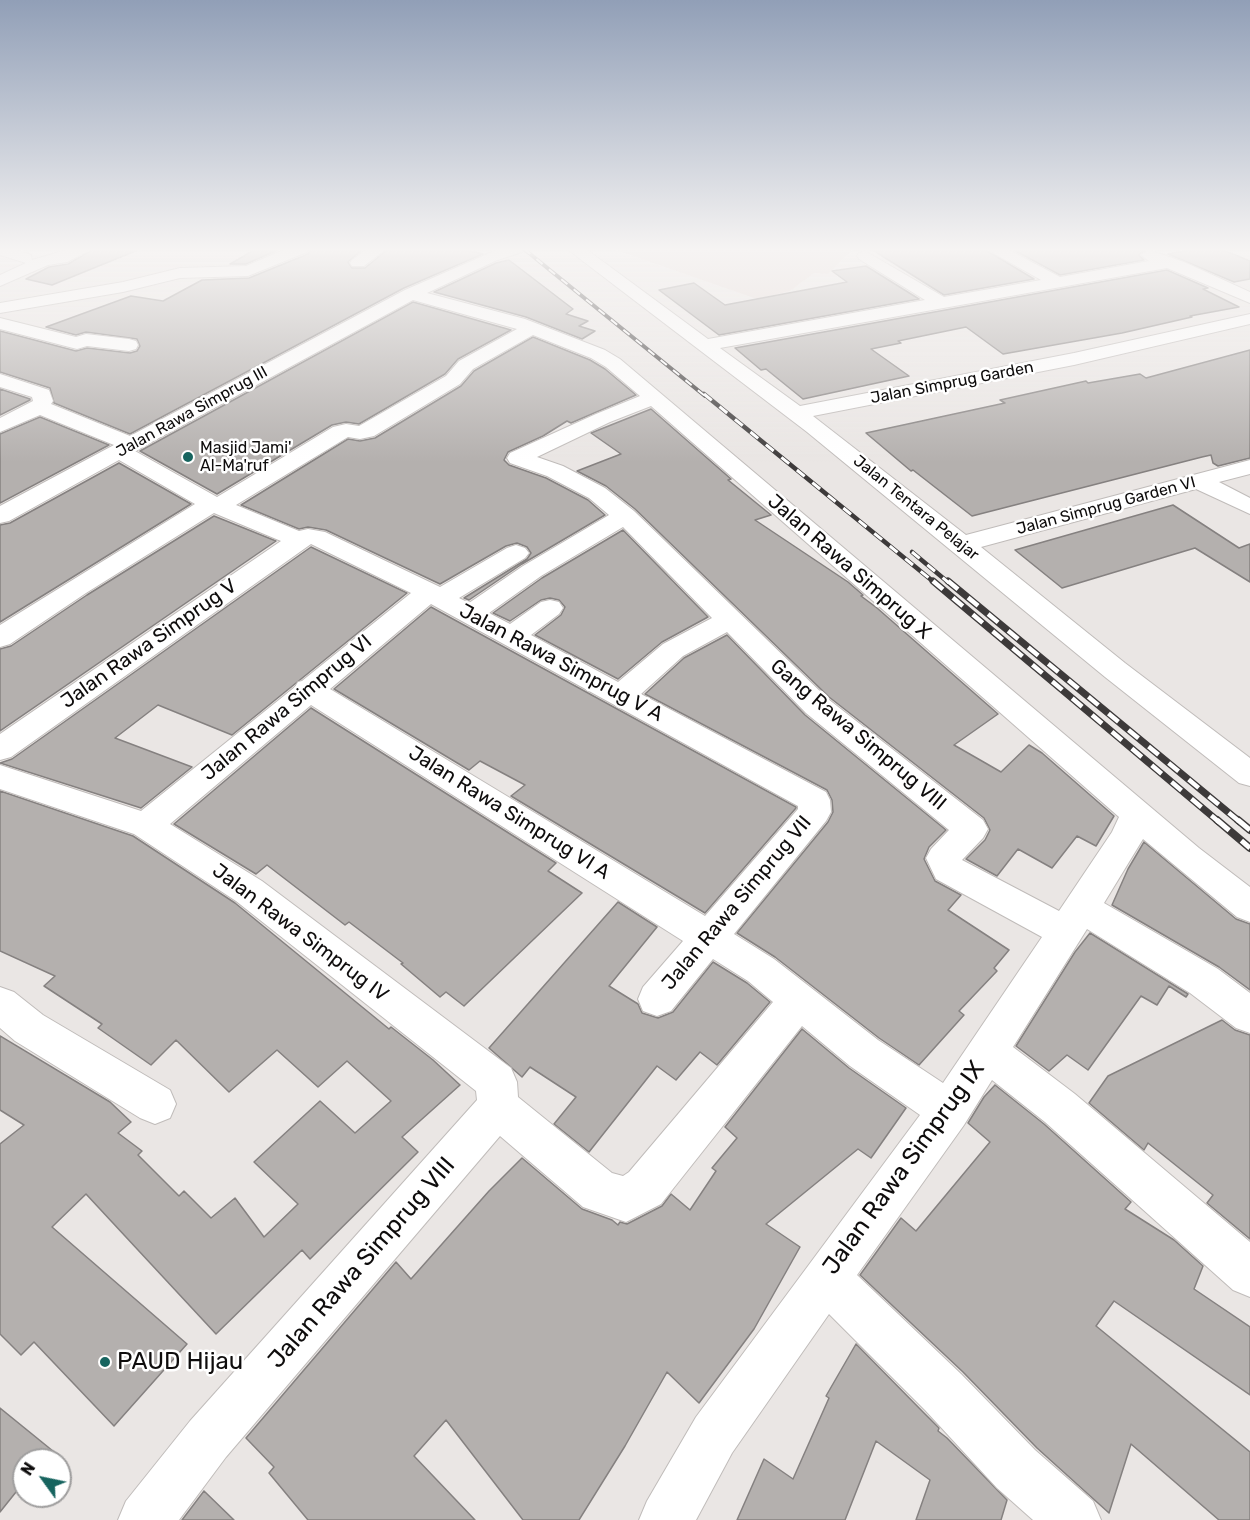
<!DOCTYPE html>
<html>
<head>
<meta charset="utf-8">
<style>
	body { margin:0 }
	#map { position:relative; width:1250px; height:1520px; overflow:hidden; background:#eae6e4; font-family:Rubik,sans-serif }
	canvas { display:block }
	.north { position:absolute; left:12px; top:1448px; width:60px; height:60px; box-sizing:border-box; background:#fff; border:2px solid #9f9e9e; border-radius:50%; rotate:303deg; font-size:16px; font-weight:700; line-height:24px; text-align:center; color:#0e0c0c }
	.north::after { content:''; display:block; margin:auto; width:21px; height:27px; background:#17645f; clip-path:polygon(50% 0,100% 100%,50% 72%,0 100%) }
</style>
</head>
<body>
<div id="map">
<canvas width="1250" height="1520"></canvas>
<div class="north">N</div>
</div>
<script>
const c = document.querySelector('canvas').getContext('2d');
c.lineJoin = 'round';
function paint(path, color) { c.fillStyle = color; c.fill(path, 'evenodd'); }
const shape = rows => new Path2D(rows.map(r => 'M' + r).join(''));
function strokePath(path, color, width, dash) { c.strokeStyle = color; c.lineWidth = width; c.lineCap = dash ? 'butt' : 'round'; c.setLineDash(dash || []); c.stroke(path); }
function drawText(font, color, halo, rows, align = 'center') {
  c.font = font + ' Rubik,sans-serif'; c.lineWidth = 5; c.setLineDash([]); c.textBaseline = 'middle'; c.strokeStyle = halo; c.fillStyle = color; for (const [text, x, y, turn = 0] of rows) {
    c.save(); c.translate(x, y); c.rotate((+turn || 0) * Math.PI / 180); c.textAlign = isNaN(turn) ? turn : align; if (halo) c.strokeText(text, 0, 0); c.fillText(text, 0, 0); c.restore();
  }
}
paint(shape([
	[613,249,853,249,828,274,814,273,790,291,757,299]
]), '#e5d8d4');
const building = shape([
	[94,249,138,250,52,285,26,279,49,267,68,264,94,249],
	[256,249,280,249,246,264,230,264,256,249],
	[311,249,363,249,348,262,352,268,365,268,388,249,463,249,483,254,404,288,130,434,54,403,50,388,0,372,0,331,76,351,87,348,130,353,137,351,140,346,137,339,86,332,76,335,46,327,131,296,163,301,202,280,249,278,308,254,311,249],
	[871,249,984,249,1034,279,944,295,871,249],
	[1012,249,1146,249,1139,255,1144,260,1060,275,1012,249],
	[1192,249,1221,249,1250,261,1250,279,1234,282,1168,254,1192,249],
	[509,260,573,309,566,314,588,321,579,326,595,331,582,339,526,317,434,292,496,263,509,260],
	[866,266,919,299,719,335,659,290,694,283,725,305,847,282,832,271,866,266],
	[1167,270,1208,288,1203,289,1239,307,1190,316,1192,317,1122,333,1003,354,966,327,898,341,901,343,871,349,909,376,803,399,766,369,761,370,735,348,1167,270],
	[413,302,511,330,458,359,445,374,359,424,346,422,332,425,217,494,140,451,413,302],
	[533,337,590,360,605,369,636,395,571,423,567,421,543,436,508,452,504,460,509,465,546,478,588,500,605,515,522,564,469,600,464,598,527,559,531,553,527,547,517,543,506,546,440,584,326,530,308,527,299,529,241,505,348,439,360,441,375,438,461,386,474,371,533,337],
	[1250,350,1250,458,1218,466,1213,463,1211,455,1202,457,972,516,913,470,911,471,866,433,1005,403,1000,400,1086,381,1088,383,1140,374,1146,378,1250,350],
	[0,389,30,399,30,400,0,415,0,389],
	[651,409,731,479,728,480,771,515,755,520,848,582,863,595,861,596,877,608,998,714,954,745,1001,772,1029,745,1042,753,1114,816,1096,846,1077,836,1052,868,1018,849,997,876,966,859,985,840,990,830,984,818,829,697,635,509,606,486,577,471,621,454,591,433,651,409],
	[40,417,109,445,0,503,0,434,40,417],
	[119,463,191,504,0,622,0,525,10,523,119,463],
	[1173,505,1239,548,1250,544,1250,582,1195,548,1062,588,1015,550,1173,505],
	[214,516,276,541,0,731,0,649,11,646,87,595,214,516],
	[623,530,708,617,662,642,618,679,535,635,561,615,565,607,559,600,550,598,541,600,510,621,493,613,542,578,623,530],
	[311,547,407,593,232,735,158,705,115,738,192,767,141,808,0,763,12,759,311,547],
	[431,607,796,807,796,808,705,913,511,796,525,785,480,761,469,770,334,689,431,607],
	[727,635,805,715,946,830,929,847,924,859,935,881,961,895,948,910,1009,950,994,968,997,971,959,1011,964,1015,919,1065,879,1038,775,957,737,933,828,822,833,812,832,800,827,790,645,694,684,658,727,635],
	[311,708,556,863,548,871,582,893,464,1006,446,992,440,997,401,964,403,963,349,922,345,925,267,865,256,874,174,824,311,708],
	[0,791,133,836,235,903,389,1029,391,1027,433,1060,460,1085,402,1137,418,1152,310,1259,302,1250,216,1334,86,1194,52,1227,187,1344,114,1426,34,1342,21,1355,0,1334,0,1144,24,1125,0,1110,0,1036,110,1102,131,1122,118,1133,142,1151,138,1155,179,1196,184,1191,211,1218,235,1198,264,1237,298,1204,254,1162,320,1101,355,1133,391,1101,347,1061,318,1087,277,1050,229,1092,176,1040,151,1065,98,1028,102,1024,44,986,55,976,0,951,0,791],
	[1144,842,1236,919,1250,924,1250,990,1219,967,1112,905,1128,869,1144,842],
	[618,902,657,927,609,986,638,1004,642,1013,658,1018,673,1012,713,962,747,983,770,1002,717,1065,700,1052,676,1080,657,1066,589,1152,554,1124,576,1097,530,1067,522,1077,489,1048,618,902],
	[1090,933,1188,994,1186,997,1169,986,1157,1005,1141,996,1088,1070,1067,1055,1049,1071,1016,1046,1075,952,1090,933],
	[1222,1020,1235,1030,1250,1035,1250,1239,1207,1203,1213,1195,1148,1143,1144,1150,1089,1103,1108,1076,1222,1020],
	[802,1029,849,1068,906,1108,871,1158,858,1149,766,1224,800,1247,754,1329,699,1403,667,1372,625,1446,579,1520,523,1520,446,1420,414,1456,475,1520,308,1520,269,1473,274,1467,246,1438,396,1262,411,1279,489,1191,522,1158,582,1209,612,1220,618,1225,620,1222,627,1224,662,1206,671,1194,690,1210,716,1171,712,1168,737,1138,725,1127,802,1029],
	[995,1085,1044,1124,1131,1202,1125,1209,1174,1240,1203,1266,1194,1289,1250,1327,1250,1395,1114,1301,1096,1326,1250,1452,1250,1520,1219,1520,1131,1444,1109,1513,1037,1448,963,1372,860,1275,901,1218,916,1231,990,1142,968,1123,984,1097,995,1085],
	[856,1344,923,1412,939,1428,938,1431,947,1438,1007,1500,1001,1520,916,1520,930,1480,876,1441,845,1520,737,1520,764,1459,793,1479,829,1398,826,1396,856,1344],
	[0,1408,64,1460,24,1460,24,1482,0,1512,0,1408],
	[204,1491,234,1520,182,1520,204,1491]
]);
paint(building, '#b4b0ae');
strokePath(building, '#858180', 1.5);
const minor = shape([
	[0,249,14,249,31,255,32,260,70,249,92,249,67,262,48,265,0,286,0,275,26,263,0,255,0,249],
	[286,249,309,249,307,252,248,276,180,278,123,292,0,313,0,303,123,282,180,268,246,266,286,249],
	[367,249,386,249,364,266,352,266,350,263,352,260,367,249],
	[499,249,524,249,522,252,495,261,427,293,525,319,605,350,620,359,1199,848,1250,887,1250,922,1237,917,1143,839,1104,903,1218,969,1250,993,1250,1033,1236,1028,1190,993,1087,929,1013,1047,1075,1094,1250,1242,1250,1297,1233,1290,1045,1122,992,1080,964,1125,857,1275,961,1374,1035,1450,1093,1501,1101,1520,1033,1520,997,1488,925,1410,829,1314,732,1453,696,1520,639,1520,647,1501,696,1417,920,1115,850,1066,802,1026,661,1204,626,1222,583,1207,500,1136,226,1457,179,1520,118,1520,126,1501,190,1421,477,1100,476,1091,236,901,134,834,0,789,0,765,141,811,295,687,298,682,302,681,411,593,311,544,11,757,0,760,0,734,281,541,214,513,86,593,10,644,0,647,0,625,195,504,119,460,9,521,0,523,0,506,114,445,40,415,0,432,0,418,33,401,32,397,0,387,0,374,49,390,53,401,51,404,130,436,405,290,499,249],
	[413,300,517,329,459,361,446,376,359,426,346,424,333,427,217,497,135,451,413,300],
	[533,335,591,358,606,367,640,396,596,414,510,453,507,458,510,463,547,476,589,498,609,515,523,566,469,603,459,598,525,558,529,553,525,548,516,545,507,548,440,587,325,532,308,529,299,531,236,505,348,437,360,439,374,436,460,384,473,369,533,335],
	[651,406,1119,817,1112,832,1059,911,962,860,983,838,988,829,983,820,828,699,634,511,605,488,563,466,537,457,610,422,651,406],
	[623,527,712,618,663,644,618,682,531,635,559,614,563,608,559,602,550,600,541,602,510,624,489,613,541,576,623,527],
	[431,604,798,806,798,809,705,916,330,689,431,604],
	[727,632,806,713,949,830,931,849,926,858,936,879,1042,937,943,1083,878,1040,774,959,734,934,826,821,831,812,830,800,826,792,641,694,683,656,727,632],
	[311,705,683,941,643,987,638,999,643,1011,657,1016,671,1011,713,959,748,981,773,1002,629,1172,623,1176,612,1173,518,1097,517,1082,511,1068,262,881,170,824,311,705],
	[567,249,586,249,708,339,925,300,859,259,857,256,859,253,865,251,944,297,1041,280,986,249,1007,249,1060,277,1149,261,1141,255,1149,250,1184,262,1250,292,1250,303,1167,268,720,348,800,406,1074,353,1250,314,1250,324,1074,365,813,416,966,535,1250,460,1250,474,1219,482,1250,498,1250,514,1196,489,981,547,1125,663,1250,758,1250,786,1239,783,1105,677,807,432,567,249],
	[0,318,76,337,86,334,129,339,136,341,138,345,136,349,129,351,87,346,77,349,0,329,0,318],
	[0,987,14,992,43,1015,170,1090,176,1104,170,1118,155,1124,140,1118,15,1041,0,1028,0,987]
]);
strokePath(minor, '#c0bcba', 2);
paint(minor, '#fff');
const railFar3 = shape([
	[524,249,705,396]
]);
const railFar2 = shape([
	[704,394,935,583],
	[912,552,949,583]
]);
const railFar1 = shape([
	[933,581,1219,822],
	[948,581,1240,822]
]);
const rail = shape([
	[1217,820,1250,848],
	[1238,820,1250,830]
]);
strokePath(railFar3, '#3d3a3a', 4);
strokePath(railFar2, '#3d3a3a', 4.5);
strokePath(railFar1, '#3d3a3a', 7);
strokePath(rail, '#3d3a3a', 8);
strokePath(railFar3, '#fff', 2, [8]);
strokePath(railFar2, '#fff', 3, [10]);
strokePath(railFar1, '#fff', 4.5, [13]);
strokePath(rail, '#fff', 5, [16]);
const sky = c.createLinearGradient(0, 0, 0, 462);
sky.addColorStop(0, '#919fb7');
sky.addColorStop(0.54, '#f6f4f3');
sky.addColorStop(1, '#f6f4f300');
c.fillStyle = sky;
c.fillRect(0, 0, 1250, 462);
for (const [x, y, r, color] of [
	[188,457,6,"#17645f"],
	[105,1362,6,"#17645f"]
]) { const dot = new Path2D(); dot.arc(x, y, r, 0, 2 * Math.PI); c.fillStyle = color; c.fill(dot); strokePath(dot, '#fff', 2); }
drawText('16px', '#0e0c0c', '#fff', [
	["Jalan Simprug Garden",952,383,-11],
	["Jalan Rawa Simprug III",192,412,-29],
	["Jalan Simprug Garden VI",1106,506,-15],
	["Jalan Tentara Pelajar",916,508,39]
]);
drawText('16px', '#0e0c0c', '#fff', [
	["Masjid Jami'",200,448],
	["Al-Ma'ruf",200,466]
], 'left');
drawText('20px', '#0e0c0c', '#fff', [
	["Jalan Rawa Simprug X",849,567,41],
	["Jalan Rawa Simprug V",149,644,-35],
	["Jalan Rawa Simprug V A",561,663,28],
	["Jalan Rawa Simprug VI",287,708,-40],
	["Gang Rawa Simprug VIII",858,735,40],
	["Jalan Rawa Simprug VI A",509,813,32],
	["Jalan Rawa Simprug VII",737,903,-50],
	["Jalan Rawa Simprug IV",300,933,37]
]);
drawText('24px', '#0e0c0c', '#fff', [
	["Jalan Rawa Simprug IX",904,1168,-54],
	["Jalan Rawa Simprug VIII",362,1263,-49]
]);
drawText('24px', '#0e0c0c', '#fff', [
	["PAUD Hijau",117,1362]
], 'left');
</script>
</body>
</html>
